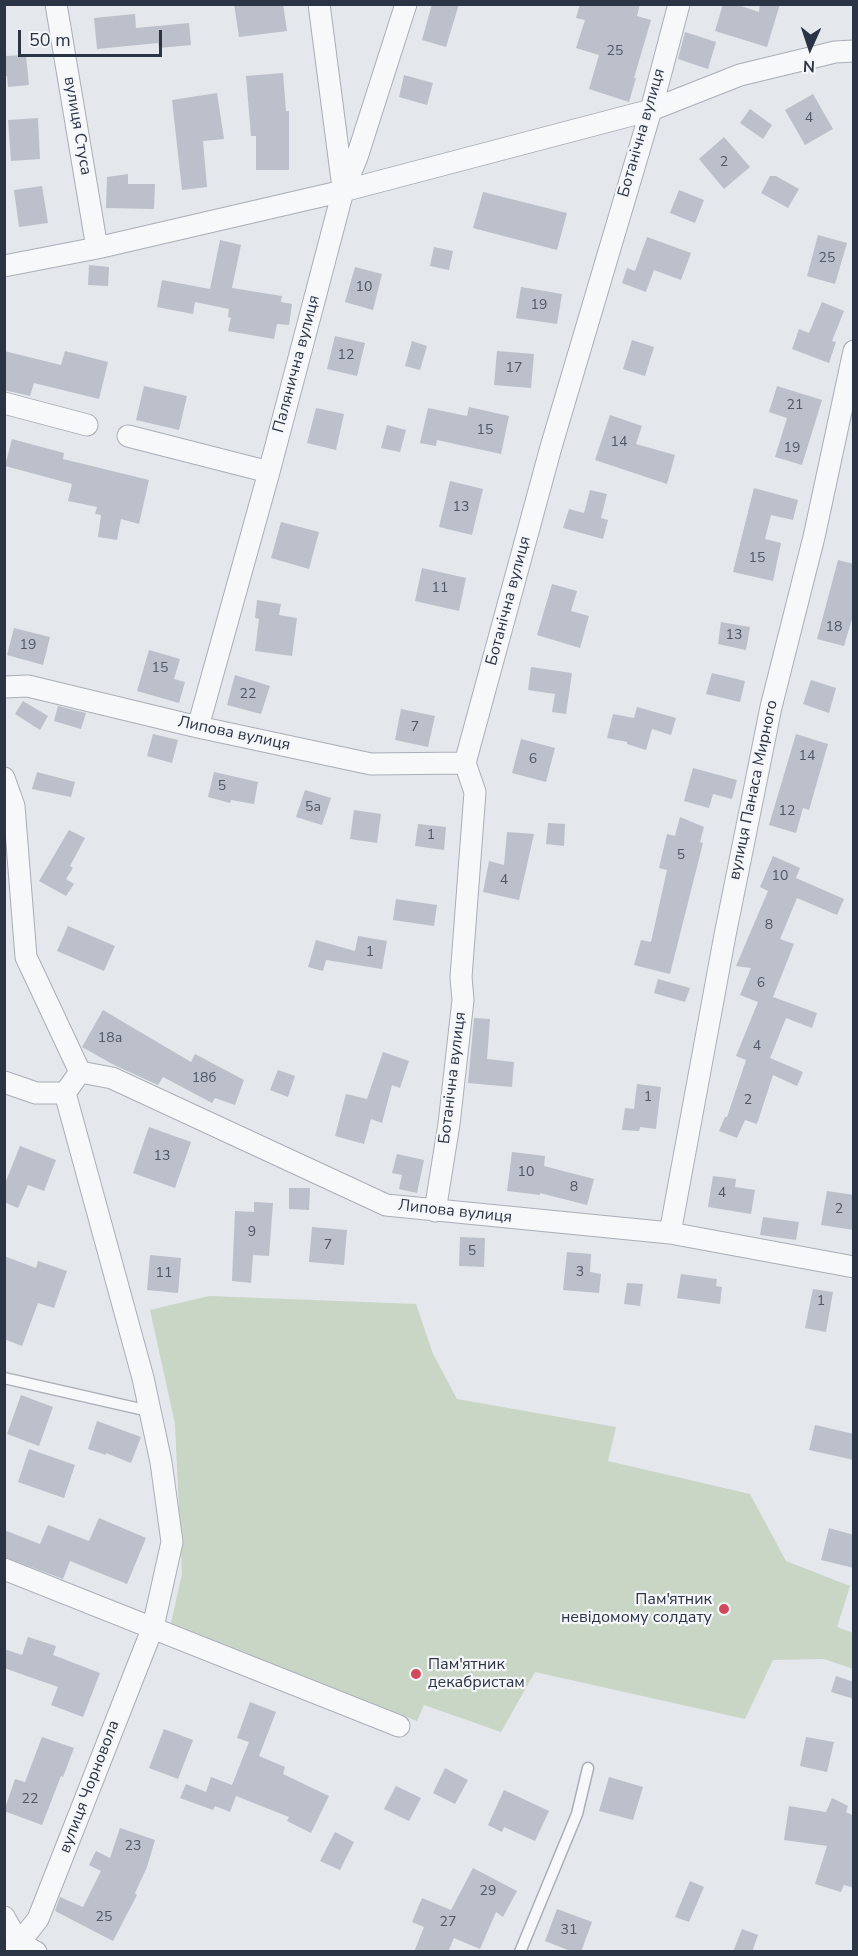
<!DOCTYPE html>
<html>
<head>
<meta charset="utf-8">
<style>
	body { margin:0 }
	#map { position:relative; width:858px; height:1956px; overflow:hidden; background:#e4e7ec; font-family:"Nunito Sans",sans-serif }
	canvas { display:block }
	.frame { position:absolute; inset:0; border:6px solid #2b3445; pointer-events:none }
	.north { position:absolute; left:780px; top:18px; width:60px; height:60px; -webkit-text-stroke:4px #f4f6f9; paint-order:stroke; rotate:183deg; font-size:16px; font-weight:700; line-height:24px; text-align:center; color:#2b3445 }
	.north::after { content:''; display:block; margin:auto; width:21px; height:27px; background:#2b3445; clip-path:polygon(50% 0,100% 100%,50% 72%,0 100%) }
	.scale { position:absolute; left:18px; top:30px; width:144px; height:27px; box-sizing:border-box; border:3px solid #2b3445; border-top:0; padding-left:8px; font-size:18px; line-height:21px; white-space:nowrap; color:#2b3445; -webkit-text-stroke:4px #f4f6f9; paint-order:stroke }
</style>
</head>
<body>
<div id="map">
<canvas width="858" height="1956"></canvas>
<div class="frame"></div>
<div class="north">N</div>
<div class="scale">50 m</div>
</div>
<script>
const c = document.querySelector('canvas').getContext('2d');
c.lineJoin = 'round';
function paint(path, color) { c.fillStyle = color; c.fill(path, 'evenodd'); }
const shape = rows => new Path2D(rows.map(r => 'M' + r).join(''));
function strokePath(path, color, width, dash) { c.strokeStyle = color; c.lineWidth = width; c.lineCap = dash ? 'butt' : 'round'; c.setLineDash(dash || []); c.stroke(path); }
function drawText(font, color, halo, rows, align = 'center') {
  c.font = font + ' "Nunito Sans",sans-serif'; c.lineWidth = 4.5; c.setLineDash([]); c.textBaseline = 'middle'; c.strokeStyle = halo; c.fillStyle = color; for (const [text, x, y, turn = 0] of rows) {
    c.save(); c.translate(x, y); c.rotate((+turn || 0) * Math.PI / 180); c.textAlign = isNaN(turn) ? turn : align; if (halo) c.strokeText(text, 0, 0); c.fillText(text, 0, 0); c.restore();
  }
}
paint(shape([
	[209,1296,416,1304,433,1354,457,1399,616,1427,608,1461,750,1494,786,1561,850,1586,837,1627,853,1633,853,1669,824,1659,773,1660,745,1719,535,1672,501,1732,424,1705,417,1721,171,1623,182,1574,175,1424,150,1310]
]), '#c9d6c5');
paint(shape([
	[234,4,283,4,287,31,239,37],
	[432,4,459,4,446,47,422,40],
	[580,4,640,4,637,16,651,20,634,78,636,78,629,102,589,89,599,55,576,48,585,20,576,18],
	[723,4,735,4,759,12,760,4,780,4,767,47,715,31],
	[135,14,136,28,189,23,191,45,159,48,158,43,97,49,94,18],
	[685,32,716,42,708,69,678,59],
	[26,55,29,85,8,87,7,76,4,76,4,56],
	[283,73,286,111,289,111,289,170,256,170,256,136,251,136,246,76],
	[404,75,433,83,427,105,399,97],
	[217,93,224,139,203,141,207,187,182,190,172,100],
	[813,94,833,129,805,145,785,110],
	[750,109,772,125,763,139,740,123],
	[38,118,40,159,11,161,8,120],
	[724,137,750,167,724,189,699,159],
	[128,174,128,184,155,184,154,209,106,208,107,177],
	[770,176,776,176,799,189,788,208,761,193],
	[42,186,48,223,19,227,14,190],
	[679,190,704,200,695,223,670,213],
	[483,192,567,213,557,250,473,228],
	[818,235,847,243,835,284,807,276],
	[647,237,691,253,681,280,654,270,646,292,622,283,627,268,635,271],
	[220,240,241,245,232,288,282,296,281,302,292,304,289,325,277,324,274,339,228,331,231,318,228,317,229,309,195,302,193,314,157,307,162,280,210,289],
	[434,247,453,251,449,270,430,266],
	[89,265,109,267,108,286,88,285],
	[355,267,382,274,373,310,345,302],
	[521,287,562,294,557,324,516,318],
	[822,302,844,311,832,341,836,342,829,363,792,349,799,329,809,333],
	[335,336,365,343,357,376,327,369],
	[632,340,654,347,645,376,623,369],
	[412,341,427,346,420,370,405,366],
	[4,351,61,365,65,351,108,362,99,399,34,383,30,396,4,390],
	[497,351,534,354,531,388,494,385],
	[144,386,187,396,179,430,136,420],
	[777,386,822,400,802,465,775,457,787,418,769,412],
	[469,407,509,416,501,454,437,440,436,446,420,443,428,408,467,416],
	[316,408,344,414,336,450,307,443],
	[610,415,642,426,636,444,675,455,667,484,595,460],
	[387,425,406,430,400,452,381,448],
	[12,439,64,453,63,459,149,480,139,524,121,519,117,540,98,537,101,515,95,514,97,507,68,501,72,484,5,466],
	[450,481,483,489,472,535,439,527],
	[754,488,798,500,793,520,771,515,765,539,781,543,773,581,733,572],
	[590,490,607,494,601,518,608,520,603,539,563,528,569,509,584,513],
	[281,522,319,532,309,569,271,558],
	[838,560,854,564,854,612,844,646,817,639],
	[422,568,466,578,459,611,415,601],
	[552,584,577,591,571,611,589,616,580,648,537,635],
	[257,600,281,604,279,615,297,618,292,656,255,651,259,619,255,618],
	[721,622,750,627,746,650,718,644],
	[14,628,50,637,43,665,7,655],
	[149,650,180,659,174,679,185,682,179,703,137,691],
	[531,667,572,673,566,714,552,712,555,694,528,690],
	[712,673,745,681,740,702,706,694],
	[235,675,270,686,261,714,227,705],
	[811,680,836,688,829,713,803,704],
	[23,701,48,716,40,730,15,714],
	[58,706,86,713,81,729,54,721],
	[637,707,676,718,671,735,652,729,646,750,627,744,627,742,607,738,613,714,634,718],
	[401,709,435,716,428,747,395,740],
	[153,734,178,740,172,763,147,756],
	[796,734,828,744,809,810,803,808,796,833,769,825],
	[521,739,555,748,546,782,512,773],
	[693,768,737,780,732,799,713,794,709,808,684,801],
	[37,772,75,782,71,797,32,789],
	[214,772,258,782,254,804,231,800,230,803,208,797],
	[305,790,331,798,322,825,296,817],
	[354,810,381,814,377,843,350,839],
	[680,817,704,827,700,842,703,843,670,974,634,965,641,940,651,942,667,870,659,868,667,834,675,836],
	[548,823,565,824,564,846,546,844],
	[418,824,446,827,444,850,415,846],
	[69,830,85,838,70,866,73,868,66,879,74,884,66,896,39,881],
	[507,832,534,834,519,900,483,892,489,861,504,865],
	[773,856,800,868,796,878,844,899,837,915,797,898,780,939,794,944,773,997,817,1013,812,1028,786,1018,770,1058,803,1072,797,1086,773,1075,757,1124,745,1120,737,1138,719,1131,725,1117,727,1117,746,1060,736,1056,758,1002,740,995,751,968,736,966,768,891,760,887],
	[396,899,437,905,434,926,393,920],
	[68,926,115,946,104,971,57,951],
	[358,936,387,941,382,969,326,960,323,971,308,967,316,940,355,951],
	[658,979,690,988,685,1002,654,993],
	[103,1010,191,1062,195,1054,244,1080,235,1105,215,1098,212,1103,163,1077,158,1085,114,1065,82,1047],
	[474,1018,490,1019,487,1059,514,1062,512,1087,468,1083],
	[383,1052,409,1061,400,1088,392,1085,382,1123,371,1119,364,1144,335,1136,346,1094,367,1099],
	[278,1070,295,1076,288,1097,270,1090],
	[637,1084,661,1087,656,1129,640,1127,639,1131,622,1130,625,1108,634,1109],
	[149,1127,191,1142,175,1188,133,1173],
	[20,1146,56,1160,44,1191,28,1185,18,1208,4,1202,4,1186],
	[512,1152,545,1156,544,1166,594,1179,587,1205,540,1193,540,1195,507,1191],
	[397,1154,424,1160,417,1193,399,1189,402,1175,392,1173],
	[713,1176,736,1179,735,1187,755,1190,751,1214,708,1207],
	[289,1188,310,1188,309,1210,289,1209],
	[827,1191,854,1195,854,1230,821,1225],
	[254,1202,273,1203,269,1256,253,1255,251,1283,232,1281,235,1211,254,1212],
	[763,1217,799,1222,796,1240,760,1235],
	[312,1227,347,1230,344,1265,309,1262],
	[460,1237,485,1238,484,1267,459,1266],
	[567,1252,591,1254,590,1272,601,1274,599,1293,563,1290],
	[150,1255,181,1258,178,1293,147,1290],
	[4,1256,36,1268,38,1261,67,1271,54,1308,38,1303,22,1346,4,1339],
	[681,1274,717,1279,716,1286,722,1287,720,1304,677,1298],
	[627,1283,643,1284,640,1306,624,1304],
	[813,1289,833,1292,826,1332,805,1328],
	[21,1395,53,1407,39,1446,7,1434],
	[97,1421,141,1437,131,1463,106,1453,106,1455,88,1449],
	[815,1425,854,1434,854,1460,809,1450],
	[29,1449,75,1465,64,1498,18,1482],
	[99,1518,146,1538,127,1584,70,1561,63,1579,4,1557,4,1530,40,1544,48,1525,89,1541],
	[829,1528,854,1535,854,1568,821,1560],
	[28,1637,56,1646,53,1655,100,1673,83,1717,51,1705,58,1687,4,1668,4,1649,22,1655],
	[836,1676,854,1682,854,1699,831,1692],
	[250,1702,276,1712,259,1756,285,1767,283,1774,329,1796,311,1833,287,1821,289,1817,236,1796,230,1812,215,1806,213,1810,180,1798,186,1784,206,1792,211,1777,232,1785,249,1742,237,1738],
	[164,1729,193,1740,178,1779,149,1768],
	[42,1737,74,1748,63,1777,61,1776,42,1825,4,1811,15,1779,25,1782],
	[806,1737,834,1742,827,1772,800,1766],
	[445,1768,468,1780,455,1804,433,1793],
	[609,1777,643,1787,633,1820,599,1811],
	[396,1786,421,1798,409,1821,384,1809],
	[504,1790,549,1811,535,1841,504,1827,502,1832,488,1825],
	[832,1798,848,1806,846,1812,854,1816,854,1888,844,1885,841,1892,815,1884,827,1846,784,1840,789,1806,826,1812],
	[120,1828,155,1840,147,1867,135,1893,137,1895,113,1941,55,1911,60,1897,83,1907,101,1871,89,1865,96,1851,110,1858],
	[335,1832,354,1842,340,1870,320,1861],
	[473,1868,517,1891,503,1917,496,1912,480,1949,454,1938,448,1952,414,1952,424,1927,412,1922,422,1898,451,1910],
	[690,1881,704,1887,689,1922,675,1917],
	[557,1909,592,1922,581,1952,573,1952,545,1941],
	[742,1929,758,1935,752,1952,733,1952]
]), '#bbc0ca');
const lane = shape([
	[4,1378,149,1411],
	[520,1952,577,1814,588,1768]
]);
const street = shape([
	[56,4,97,248],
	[319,4,343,188],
	[4,266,97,248,343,191,651,110,740,75,835,52,854,51],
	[4,403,87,425],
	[128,436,269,472],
	[4,687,28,686,198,727,371,764,465,763],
	[198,727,269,472,343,191,357,157,406,4],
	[4,778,14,806,26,957,80,1072,65,1093,143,1378,161,1462,172,1542,153,1627,38,1919,12,1952],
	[80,1072,112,1078,386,1205,670,1233,854,1267],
	[4,1082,36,1093,65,1093],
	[435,1211,449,1124,463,1000,461,977,475,792,465,763,551,447,651,110,679,4],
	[670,1233,725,935,771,707,814,537,854,351],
	[4,1569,399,1726],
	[4,1917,19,1943,36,1952]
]);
strokePath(lane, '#a9aeb7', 13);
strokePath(street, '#a9aeb7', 23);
strokePath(lane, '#f7f8fa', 10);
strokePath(street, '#f7f8fa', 21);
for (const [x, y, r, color] of [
	[724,1609,6,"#d1495b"],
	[416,1674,6,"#d1495b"]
]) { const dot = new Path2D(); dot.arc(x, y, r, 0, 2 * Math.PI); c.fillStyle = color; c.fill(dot); strokePath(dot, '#f4f6f9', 2); }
drawText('14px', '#4f5766', null, [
	["25",615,52],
	["4",809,119],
	["2",724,163],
	["25",827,259],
	["10",364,288],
	["19",539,306],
	["12",346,356],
	["17",514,369],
	["21",795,406],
	["15",485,431],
	["14",619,443],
	["19",792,449],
	["13",461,508],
	["15",757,559],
	["11",440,589],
	["18",834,628],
	["13",734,636],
	["19",28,646],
	["15",160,669],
	["22",248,695],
	["7",415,728],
	["14",807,757],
	["6",533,760],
	["5",222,787],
	["5а",313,808],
	["12",787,812],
	["1",431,836],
	["5",681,856],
	["10",780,877],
	["4",504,881],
	["8",769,926],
	["1",370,953],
	["6",761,984],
	["18а",110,1039],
	["4",757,1047],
	["18б",204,1079],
	["1",648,1098],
	["2",748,1101],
	["13",162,1157],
	["10",526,1173],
	["8",574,1188],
	["4",722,1194],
	["2",839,1210],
	["9",252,1233],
	["7",328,1246],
	["5",472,1252],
	["3",580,1273],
	["11",164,1274],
	["1",821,1302],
	["22",30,1800],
	["23",133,1847],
	["29",488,1892],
	["25",104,1918],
	["27",448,1923],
	["31",569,1931]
]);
drawText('16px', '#2b3445', '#f4f6f9', [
	["вулиця Стуса",77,126,80],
	["Ботанічна вулиця",642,133,-74],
	["Палянична вулиця",297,364,-75],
	["Ботанічна вулиця",509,601,-75],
	["Липова вулиця",234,734,12],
	["вулиця Панаса Мирного",754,790,-78],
	["Ботанічна вулиця",453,1078,-83],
	["Липова вулиця",455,1212,6],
	["вулиця Чорновола",90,1787,-69]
]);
drawText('16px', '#2b3445', '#f4f6f9', [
	["Пам'ятник",712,1600],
	["невідомому солдату",712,1618],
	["Пам'ятник",428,1665,"left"],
	["декабристам",428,1683,"left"]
], 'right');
</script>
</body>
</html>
